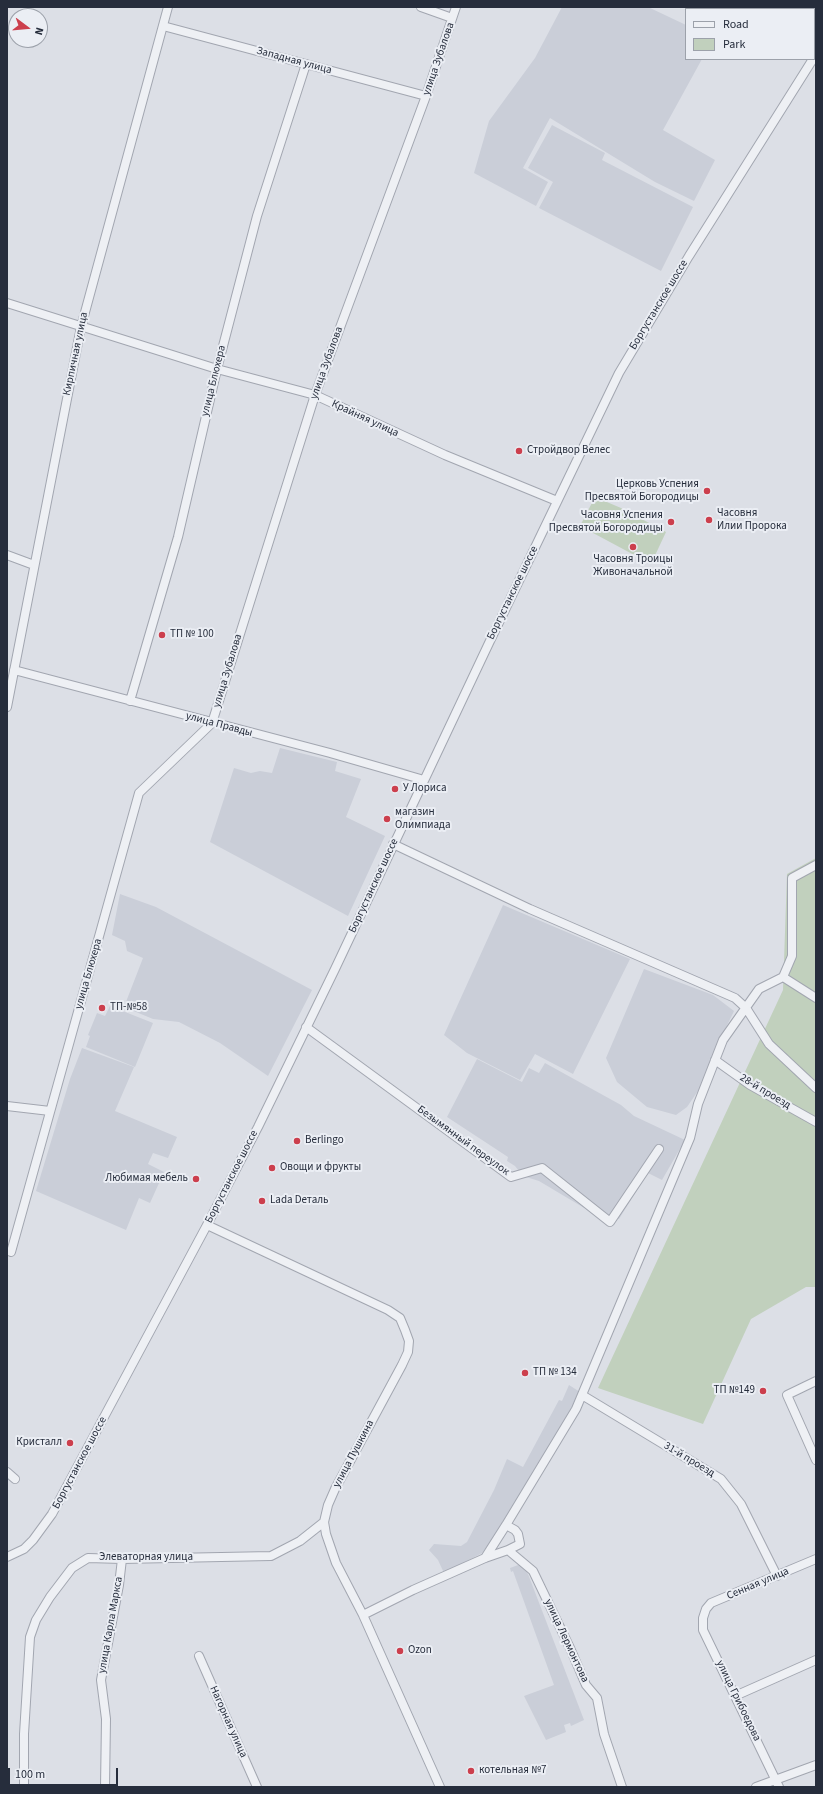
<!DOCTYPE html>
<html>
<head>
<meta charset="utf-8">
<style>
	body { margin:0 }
	#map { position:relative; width:823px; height:1794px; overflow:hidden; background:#dcdfe6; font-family:"Source Sans 3",sans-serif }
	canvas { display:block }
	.frame { position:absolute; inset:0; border:8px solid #262d3c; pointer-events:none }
	.legend { position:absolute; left:685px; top:8px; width:130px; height:52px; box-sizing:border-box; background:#ebeef4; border:1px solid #9ca1aa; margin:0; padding:5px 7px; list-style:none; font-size:12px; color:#262d3c }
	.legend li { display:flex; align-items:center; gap:8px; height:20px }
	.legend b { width:20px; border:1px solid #9ca1aa }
	.north { position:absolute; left:8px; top:8px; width:40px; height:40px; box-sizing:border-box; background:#ebeef4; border:1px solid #9ca1aa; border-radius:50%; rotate:106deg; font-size:11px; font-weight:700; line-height:16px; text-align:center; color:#262d3c }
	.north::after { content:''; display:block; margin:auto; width:14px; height:18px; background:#cc3f4d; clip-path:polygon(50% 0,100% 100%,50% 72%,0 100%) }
	.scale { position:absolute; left:8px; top:1768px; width:110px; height:18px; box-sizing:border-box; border:2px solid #262d3c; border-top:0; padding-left:5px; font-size:12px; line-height:14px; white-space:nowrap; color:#262d3c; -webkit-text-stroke:3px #ebeef4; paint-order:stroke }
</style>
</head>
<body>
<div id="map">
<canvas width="823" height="1794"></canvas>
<div class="frame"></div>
<ul class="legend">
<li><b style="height:5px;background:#eef0f4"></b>Road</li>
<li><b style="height:11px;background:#c1d0bd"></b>Park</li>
</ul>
<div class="north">N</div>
<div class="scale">100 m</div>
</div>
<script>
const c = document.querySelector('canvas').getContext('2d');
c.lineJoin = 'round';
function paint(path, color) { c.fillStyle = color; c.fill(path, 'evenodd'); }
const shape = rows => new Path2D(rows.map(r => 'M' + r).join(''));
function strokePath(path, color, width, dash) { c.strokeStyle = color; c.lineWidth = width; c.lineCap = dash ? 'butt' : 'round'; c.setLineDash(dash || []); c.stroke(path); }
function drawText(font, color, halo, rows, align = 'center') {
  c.font = font + ' "Source Sans 3",sans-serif'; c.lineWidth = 4; c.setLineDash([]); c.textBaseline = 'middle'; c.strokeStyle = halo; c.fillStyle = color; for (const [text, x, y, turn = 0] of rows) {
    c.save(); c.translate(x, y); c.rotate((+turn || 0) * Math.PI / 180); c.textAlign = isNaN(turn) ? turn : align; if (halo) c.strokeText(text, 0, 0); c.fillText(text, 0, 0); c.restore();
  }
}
paint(shape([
	[562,7,648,7,686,25,686,59,702,59,663,130,715,160,694,201,655,182,550,118,523,168,548,182,536,206,474,173,489,121,535,58],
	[552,125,605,153,602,160,693,207,661,271,539,208,553,182,528,168],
	[280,748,337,762,335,771,361,779,346,817,385,836,348,916,210,842,234,768,251,773,260,771,272,773],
	[120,894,156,907,312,990,268,1076,220,1043,179,1022,153,1019,124,1007,143,958,127,951,125,941,112,935],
	[503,905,630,959,573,1074,535,1054,520,1080,467,1053,444,1035],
	[644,969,713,995,734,1011,714,1052,700,1088,687,1107,676,1115,647,1107,617,1082,606,1058],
	[110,1006,153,1023,135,1067,86,1047,90,1036,88,1035,97,1013,105,1016],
	[82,1048,134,1067,115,1111,177,1137,168,1158,153,1153,148,1164,164,1172,150,1203,139,1198,126,1230,36,1191,70,1079],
	[477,1059,522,1082,529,1068,539,1073,545,1063,621,1105,634,1116,685,1140,662,1180,648,1173,619,1219,601,1218,539,1181,523,1176,515,1166,507,1161,508,1157,447,1117],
	[569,1385,580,1392,574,1408,508,1520,482,1553,444,1573,438,1560,429,1550,434,1544,461,1546,467,1542,494,1490,507,1459,523,1467,559,1400,562,1401],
	[521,1564,528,1574,584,1720,571,1726,570,1723,564,1725,566,1732,546,1740,524,1696,554,1685,513,1571,511,1572,510,1568]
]), '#caced8');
paint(shape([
	[595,497,621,508,666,532,651,564,580,526],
	[816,858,816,1287,806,1287,751,1319,703,1424,598,1388,783,990,787,874]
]), '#c1d0bd');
const minor = shape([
	[421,7,452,18],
	[163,26,426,96],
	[7,303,217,369,315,395,445,455,557,501],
	[7,555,34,565],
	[14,670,330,753,424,780],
	[130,701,178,537,217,369,257,216,306,64],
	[7,707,81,327,168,7],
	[393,844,530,909,735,998,746,1008,769,1044,816,1088],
	[783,977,816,998],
	[306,1027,511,1177,542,1168,610,1222,659,1149],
	[715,1060,750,1085,816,1122],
	[7,1106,50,1111],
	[207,1225,388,1310,400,1318,405,1330,409,1341,408,1352,402,1365,335,1489,328,1505,324,1522,326,1534,336,1563,363,1615,440,1787],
	[11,1252,139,793,212,723,315,395,426,96,456,7],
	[816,1381,787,1395,816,1460],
	[582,1395,721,1479,741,1504,777,1576],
	[7,1472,15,1479],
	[506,1525,515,1530,518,1534,520,1544,508,1550],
	[7,1557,24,1549,33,1540,52,1514,207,1225,258,1127,335,969,489,643,619,373,689,256,813,59],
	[485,1558,506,1525,576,1409,690,1138,698,1104,723,1040,759,989,783,977,792,956,792,878,816,865],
	[363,1615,413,1590,485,1558,508,1550,533,1571,570,1648,586,1685,597,1698,604,1734,622,1787],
	[199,1656,257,1787],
	[735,1696,816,1660],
	[24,1787,24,1734,30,1637,36,1620,50,1597,72,1568,88,1558,122,1559,271,1556,300,1541,324,1522],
	[105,1787,106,1719,101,1680,119,1585,122,1559],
	[756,1787,816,1765],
	[779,1787,703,1630,703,1618,706,1609,711,1603,816,1559]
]);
strokePath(minor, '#a2a6b0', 10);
strokePath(minor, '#eef0f4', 8);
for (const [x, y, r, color] of [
	[519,451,4,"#cc3f4d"],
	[707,491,4,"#cc3f4d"],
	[709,520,4,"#cc3f4d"],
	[671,522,4,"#cc3f4d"],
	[633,547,4,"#cc3f4d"],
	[162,635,4,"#cc3f4d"],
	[395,789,4,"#cc3f4d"],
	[387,819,4,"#cc3f4d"],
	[102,1008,4,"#cc3f4d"],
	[297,1141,4,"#cc3f4d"],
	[272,1168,4,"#cc3f4d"],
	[196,1179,4,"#cc3f4d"],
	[262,1201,4,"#cc3f4d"],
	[525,1373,4,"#cc3f4d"],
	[763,1391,4,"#cc3f4d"],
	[70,1443,4,"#cc3f4d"],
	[400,1651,4,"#cc3f4d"],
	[471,1771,4,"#cc3f4d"]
]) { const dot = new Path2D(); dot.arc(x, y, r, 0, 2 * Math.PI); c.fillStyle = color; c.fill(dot); strokePath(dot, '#ebeef4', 1.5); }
drawText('11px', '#262d3c', '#ebeef4', [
	["улица Зубалова",439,59,-71],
	["Западная улица",294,61,15],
	["Боргустанское шоссе",659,305,-59],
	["Кирпичная улица",76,354,-78],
	["улица Зубалова",327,363,-70],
	["улица Блюхера",214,381,-76],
	["Крайняя улица",365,419,25],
	["Боргустанское шоссе",513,593,-64],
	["улица Зубалова",228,671,-73],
	["улица Правды",219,725,15],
	["Боргустанское шоссе",374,886,-65],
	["улица Блюхера",89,974,-74],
	["28-й проезд",765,1092,31],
	["Безымянный переулок",463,1141,36],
	["Боргустанское шоссе",232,1177,-63],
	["улица Пушкина",354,1454,-62],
	["31-й проезд",689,1460,31],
	["Боргустанское шоссе",80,1463,-62],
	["Элеваторная улица",146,1558],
	["Сенная улица",758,1584,-23],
	["улица Карла Маркса",111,1625,-80],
	["улица Лермонтова",566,1641,65],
	["улица Грибоедова",738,1701,64],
	["Нагорная улица",228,1722,66]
]);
drawText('11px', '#262d3c', '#ebeef4', [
	["Стройдвор Велес",527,451],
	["Церковь Успения",699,485,"right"],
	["Пресвятой Богородицы",699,498,"right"],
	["Часовня",717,514],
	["Илии Пророка",717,527],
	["Часовня Успения",663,516,"right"],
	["Пресвятой Богородицы",663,529,"right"],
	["Часовня Троицы",633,560,"center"],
	["Живоначальной",633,573,"center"],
	["ТП № 100",170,635],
	["У Лориса",403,789],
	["магазин",395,813],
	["Олимпиада",395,826],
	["ТП-№58",110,1008],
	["Berlingo",305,1141],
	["Овощи и фрукты",280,1168],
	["Любимая мебель",188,1179,"right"],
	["Lada Dеталь",270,1201],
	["ТП № 134",533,1373],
	["ТП №149",755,1391,"right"],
	["Кристалл",62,1443,"right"],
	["Ozon",408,1651],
	["котельная №7",479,1771]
], 'left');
</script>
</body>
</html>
